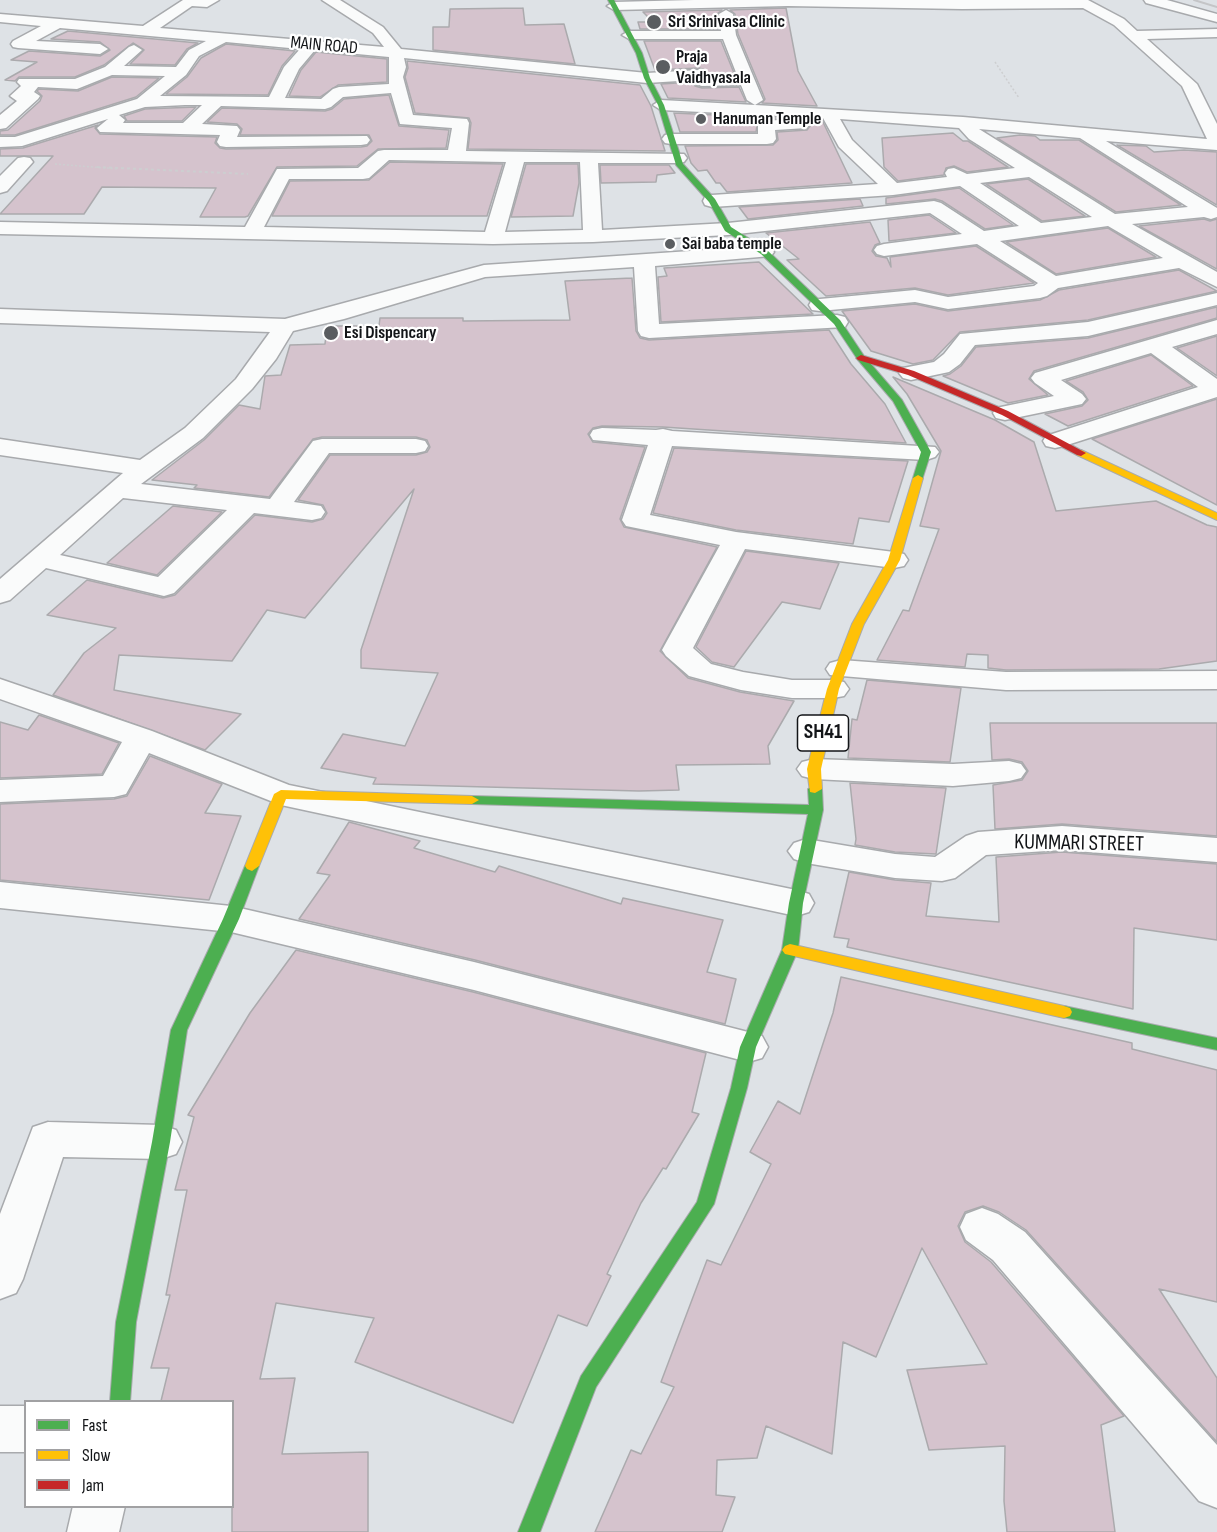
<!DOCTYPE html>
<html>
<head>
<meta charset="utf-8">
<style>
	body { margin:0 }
	#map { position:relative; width:1217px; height:1532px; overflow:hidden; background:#dee2e6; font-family:"Sofia Sans Condensed",sans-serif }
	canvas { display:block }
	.legend { position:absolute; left:24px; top:1400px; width:210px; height:108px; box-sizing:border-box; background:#fff; border:2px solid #a1a1a3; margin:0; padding:8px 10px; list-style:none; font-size:18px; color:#131518 }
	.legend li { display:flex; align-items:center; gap:12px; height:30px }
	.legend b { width:30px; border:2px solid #a1a1a3 }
</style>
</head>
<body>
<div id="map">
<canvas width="1217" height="1532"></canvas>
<ul class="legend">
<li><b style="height:8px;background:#4caf50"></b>Fast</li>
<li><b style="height:8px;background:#ffc107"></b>Slow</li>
<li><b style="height:8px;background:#c62828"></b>Jam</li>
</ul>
</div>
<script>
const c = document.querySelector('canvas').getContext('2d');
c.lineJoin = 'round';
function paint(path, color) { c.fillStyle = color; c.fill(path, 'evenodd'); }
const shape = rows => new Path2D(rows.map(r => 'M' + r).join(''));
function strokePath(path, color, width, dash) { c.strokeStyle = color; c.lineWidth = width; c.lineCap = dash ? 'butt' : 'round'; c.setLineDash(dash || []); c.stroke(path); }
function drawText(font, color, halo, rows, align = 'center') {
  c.font = font + ' "Sofia Sans Condensed",sans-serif'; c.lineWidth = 4.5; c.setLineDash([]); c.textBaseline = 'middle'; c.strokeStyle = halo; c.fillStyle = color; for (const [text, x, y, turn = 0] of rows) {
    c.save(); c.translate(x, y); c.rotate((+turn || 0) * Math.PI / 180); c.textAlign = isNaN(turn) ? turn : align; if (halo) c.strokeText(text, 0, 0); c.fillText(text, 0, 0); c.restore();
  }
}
const building = shape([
	[523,8,525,25,564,24,575,64,433,50,433,27,449,27,450,9,523,8],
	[786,8,798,71,817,106,762,103,765,99,738,34,735,14,730,10,786,8],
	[722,10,717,14,718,29,640,29,638,22,653,22,643,12,722,10],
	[68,31,198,43,187,49,175,65,130,64,144,50,133,43,104,65,75,77,19,77,15,81,5,80,37,62,11,60,29,51,100,56,110,50,100,42,51,39,68,31],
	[644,41,721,41,734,73,708,74,706,70,699,68,655,70,644,41],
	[226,44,295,51,282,66,268,95,166,94,187,77,201,58,226,44],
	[316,52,387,59,387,82,338,85,320,97,289,96,301,70,316,52],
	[407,61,640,85,651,106,665,151,468,149,471,123,469,118,415,113,405,77,408,68,407,61],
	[112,77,159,78,136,97,15,135,0,135,0,131,8,130,40,101,42,96,37,91,39,89,78,91,112,77],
	[693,82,695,86,702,88,739,87,746,102,668,98,661,84,693,82],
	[389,95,399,126,449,130,446,148,378,149,357,166,277,167,248,216,245,217,200,217,216,188,102,187,84,214,0,214,53,156,0,156,0,149,23,148,98,125,95,128,100,134,217,137,215,143,220,148,226,149,361,147,367,146,372,141,369,135,240,135,242,129,237,124,207,122,222,108,325,111,332,109,344,99,389,95],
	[196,107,182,121,127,121,124,116,145,109,196,107],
	[674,113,776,118,758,120,756,132,680,132,674,113],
	[809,120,822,120,852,183,727,192,720,183,716,183,707,170,698,171,691,163,685,146,773,145,778,140,777,132,807,130,811,125,809,120],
	[953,133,963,141,968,141,1008,167,967,172,954,166,946,168,944,175,898,181,884,167,882,138,953,133],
	[1020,135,1035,136,1040,140,1079,140,1181,205,1116,212,997,138,1020,135],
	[1117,145,1146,146,1154,152,1184,150,1217,152,1217,205,1117,145],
	[390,162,503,164,487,216,272,216,290,181,369,180,390,162],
	[526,164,578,164,579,183,573,216,511,217,526,164],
	[600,165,669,165,675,173,657,175,656,182,601,183,600,165],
	[1028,179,1085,216,1042,221,986,184,1028,179],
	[959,188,1013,225,985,229,942,201,935,199,886,204,886,198,959,188],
	[860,199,863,206,748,219,739,207,860,199],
	[929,215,956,233,889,241,888,220,929,215],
	[1204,219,1210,221,1217,219,1217,269,1139,226,1204,219],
	[870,222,880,243,875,245,872,251,876,256,887,258,891,267,890,257,976,246,1034,283,948,295,915,288,826,296,787,260,799,259,766,233,870,222],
	[1108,228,1156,257,1056,274,1006,242,1108,228],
	[759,262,813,314,661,322,658,277,667,276,664,268,759,262],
	[1179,270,1217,291,1088,320,960,332,933,360,913,364,871,351,842,311,915,304,948,311,1040,300,1059,290,1179,270],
	[632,278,636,331,640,338,649,340,829,330,851,364,885,404,906,443,663,427,602,426,593,428,588,434,593,442,645,447,620,519,624,527,717,547,660,651,688,678,740,692,794,701,768,746,770,764,676,765,679,790,639,791,373,784,376,778,321,768,343,734,405,746,438,673,361,668,361,650,414,489,305,618,267,610,232,661,119,655,114,690,241,714,205,750,53,695,84,653,116,628,47,615,87,580,163,598,175,595,255,515,312,522,323,519,327,513,323,505,298,500,330,455,416,455,427,452,430,447,427,440,416,437,322,437,313,439,269,497,194,488,197,485,152,480,204,440,239,405,260,409,265,376,281,375,290,345,325,344,327,326,379,326,380,318,463,318,463,321,570,320,565,281,632,278],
	[1217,307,1217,318,1034,371,1029,379,1048,395,1008,403,943,376,950,374,961,366,976,347,1088,338,1217,307],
	[1217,336,1217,376,1177,348,1217,336],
	[1151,355,1193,386,1068,426,1045,414,1082,406,1088,400,1083,392,1066,381,1151,355],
	[893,377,995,420,1034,442,1056,511,1156,501,1207,525,1217,527,1217,661,1159,669,1006,670,988,668,988,655,967,654,965,667,877,660,903,610,909,611,939,529,920,526,941,451,907,394,893,377],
	[1217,399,1217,505,1092,439,1217,399],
	[674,448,908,461,889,522,859,518,853,544,736,530,653,513,674,448],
	[173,506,222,512,157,575,107,563,173,506],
	[746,551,839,563,820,609,782,602,734,667,712,662,696,647,746,551],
	[867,680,961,688,950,762,848,758,852,719,857,720,867,680],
	[39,715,119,743,102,774,0,778,0,722,28,730,39,715],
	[990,723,1217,723,1217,836,1062,824,995,829,993,785,1022,780,1028,771,1022,762,1009,759,992,760,990,723],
	[150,756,222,784,205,813,241,816,209,900,0,880,0,804,114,799,127,796,150,756],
	[850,783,946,788,936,854,895,852,855,845,856,839,850,783],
	[349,822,420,841,414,848,495,872,499,866,621,904,623,898,723,920,707,972,736,979,725,1024,475,960,299,919,330,875,317,873,349,822],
	[1062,852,1217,864,1217,940,1134,928,1133,1009,847,947,849,939,834,937,849,872,895,880,931,883,926,916,999,922,996,857,1062,852],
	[296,950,473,992,706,1053,692,1112,699,1114,666,1169,663,1168,641,1203,607,1274,611,1276,587,1326,558,1315,513,1423,355,1362,374,1318,276,1303,260,1379,295,1378,282,1454,368,1452,368,1532,232,1532,232,1401,161,1401,169,1368,151,1368,170,1295,166,1295,187,1190,175,1190,194,1117,188,1115,250,1013,296,950],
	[841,977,1132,1043,1132,1049,1217,1070,1217,1302,1159,1289,1217,1378,1217,1442,1026,1230,999,1212,983,1206,965,1212,958,1226,965,1242,991,1262,1124,1416,1101,1425,1115,1532,1007,1532,1004,1501,1005,1446,929,1450,907,1370,987,1364,922,1248,876,1357,843,1342,832,1454,766,1426,757,1458,717,1460,716,1495,735,1497,722,1532,595,1532,631,1450,641,1454,674,1387,661,1382,707,1260,721,1265,771,1164,750,1152,778,1101,800,1114,833,1013,841,977]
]);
paint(building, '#d5c3cd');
strokePath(building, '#abaaad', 1.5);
const street = shape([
	[183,0,219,0,207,7,192,6,160,28,384,47,373,33,322,0,340,0,383,27,401,49,647,73,699,70,705,72,707,76,737,75,723,39,629,39,622,35,629,31,721,31,719,14,726,10,733,14,736,35,763,100,755,105,963,117,1207,139,1182,86,1114,25,1083,8,962,9,788,6,614,10,607,6,614,2,694,0,1088,0,1124,19,1137,31,1217,29,1217,37,1147,39,1197,84,1217,124,1217,150,1106,141,1217,208,1217,217,1211,219,1204,217,1132,224,1217,272,1217,287,1179,268,1058,288,1047,296,1040,298,948,309,915,302,820,311,812,310,809,305,812,300,820,299,915,290,948,297,1034,286,1038,283,977,244,884,256,877,254,874,250,877,246,884,244,962,234,930,213,728,235,593,242,493,244,0,234,0,222,245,227,277,169,358,168,378,151,384,150,448,150,452,128,400,124,391,93,343,97,331,107,325,109,221,106,202,124,237,126,240,130,237,137,367,136,370,140,367,144,361,145,226,147,220,146,217,142,220,135,100,132,97,128,108,119,22,146,0,147,0,137,15,137,137,99,165,76,112,75,77,89,38,87,34,92,40,96,38,99,6,128,0,129,0,115,17,101,10,96,21,86,17,82,19,79,75,79,105,67,129,47,134,45,142,50,124,66,176,67,189,50,206,41,60,28,36,41,100,44,108,49,100,54,18,48,13,47,11,44,13,41,41,26,0,22,0,14,143,26,183,0],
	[226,42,300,49,284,67,269,97,160,96,186,75,199,56,226,42],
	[315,50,389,57,389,84,339,87,333,89,321,99,285,98,299,69,315,50],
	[404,58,647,83,694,80,696,84,702,86,741,85,747,100,755,105,661,100,653,105,661,110,823,118,839,147,878,184,712,195,705,197,703,201,705,205,712,207,893,195,960,186,1019,226,984,231,941,203,934,201,728,223,602,230,598,163,678,163,684,162,687,158,684,154,466,151,469,123,467,119,413,115,403,77,406,67,404,58],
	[185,105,202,105,183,123,123,123,125,120,119,115,145,107,185,105],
	[840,119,959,128,969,139,1015,168,967,174,954,168,948,169,945,173,947,177,897,183,852,140,840,119],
	[979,129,1080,138,1188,207,1115,214,979,129],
	[389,160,506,162,485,232,264,227,289,179,363,179,369,178,389,160],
	[524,162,580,162,583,230,505,232,524,162],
	[1029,177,1092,217,1041,223,980,183,1029,177],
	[1108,226,1163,258,1056,276,1000,241,1108,226],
	[1144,0,1167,0,1217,14,1217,22,1146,3,1144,0],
	[801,119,807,120,809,124,807,128,775,130,776,139,773,143,767,144,671,144,665,143,662,139,665,135,671,134,758,134,758,125,760,121,801,119],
	[24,157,30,158,33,162,7,191,0,193,0,176,18,158,24,157],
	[764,246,771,248,774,252,771,256,655,266,659,324,837,315,845,317,848,322,845,327,649,338,641,336,638,331,634,267,485,277,344,319,293,331,276,359,252,389,203,438,141,484,270,499,313,441,322,439,416,439,425,441,428,446,425,451,416,453,329,453,294,502,321,506,325,512,321,518,312,520,254,513,174,593,164,596,46,568,10,600,0,603,0,579,123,473,0,455,0,439,140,460,185,428,236,379,270,332,0,323,0,309,285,319,484,265,764,246],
	[123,498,227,510,158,577,60,555,123,498],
	[1217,293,1217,305,1088,336,975,345,960,364,949,372,911,380,903,378,899,373,903,368,934,362,944,354,960,334,1088,322,1217,293],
	[1217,320,1217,334,1172,347,1217,379,1217,397,1064,446,1055,448,1046,446,1043,441,1046,436,1198,387,1151,353,1061,380,1082,394,1086,399,1082,404,1005,420,996,418,993,413,996,408,1054,396,1035,383,1031,378,1035,373,1217,320],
	[602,428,656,430,663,429,672,431,935,447,939,452,935,457,926,460,672,446,650,515,736,532,894,552,904,554,908,560,904,566,894,568,745,549,693,648,711,664,743,672,792,680,833,680,844,682,849,689,844,696,833,698,792,698,741,690,689,676,666,656,662,650,720,545,626,526,622,520,648,445,593,440,590,435,593,430,602,428],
	[841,660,1006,672,1217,671,1217,689,1006,690,830,675,826,669,830,663,841,660],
	[0,679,152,731,289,785,796,890,809,894,814,903,809,912,796,916,281,805,149,753,126,794,114,797,0,802,0,780,103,776,122,742,0,699,0,679],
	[814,759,953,764,1009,761,1021,764,1026,771,1021,778,1009,781,953,786,814,779,802,776,797,769,802,762,814,759],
	[1062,826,1217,838,1217,862,1062,850,986,855,955,878,942,881,895,878,806,863,794,859,788,851,794,843,806,839,895,854,935,857,966,836,978,832,1062,826],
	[0,882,231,906,474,962,748,1032,762,1036,768,1047,762,1058,748,1062,474,990,231,932,0,908,0,882],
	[48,1122,161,1125,176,1130,182,1142,176,1154,161,1159,63,1157,23,1279,16,1293,0,1299,0,1214,33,1127,48,1122],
	[982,1208,998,1214,1025,1232,1217,1445,1217,1508,1199,1501,993,1260,966,1240,960,1227,966,1214,982,1208],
	[0,1406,26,1406,26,1452,0,1452,0,1406],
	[73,1506,125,1506,119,1532,67,1532,73,1506]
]);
const fast = shape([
	[608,0,614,0,642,53,650,78,664,105,683,164,715,199,731,227,767,250,840,320,864,356,902,400,931,452,922,480,918,481,913,478,921,452,893,401,858,360,834,324,761,254,725,231,709,202,676,165,658,105,644,78,636,53,608,0],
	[815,785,822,789,823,810,803,903,798,950,756,1047,747,1088,714,1204,596,1387,540,1532,518,1532,581,1376,697,1202,731,1088,740,1047,782,950,789,903,808,814,472,804,465,800,472,796,809,805,808,789,815,785],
	[252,861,259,866,239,919,187,1030,170,1142,136,1322,130,1402,110,1402,116,1322,152,1142,171,1030,223,919,245,866,252,861],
	[1064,1006,1217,1038,1217,1050,1058,1016,1056,1012,1058,1008,1064,1006]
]);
const slow = shape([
	[1081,450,1217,513,1217,520,1077,455,1076,453,1081,450],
	[918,475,923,478,900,560,864,624,839,689,821,769,822,789,815,793,810,792,807,769,827,689,852,624,888,560,913,478,918,475],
	[281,790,472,796,479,800,472,804,286,799,259,866,252,871,247,869,245,866,274,794,281,790],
	[790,944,1064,1006,1070,1008,1072,1012,1070,1016,1064,1018,785,954,782,950,785,946,790,944]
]);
const jam = shape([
	[861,355,914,371,1008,411,1086,453,1081,456,1077,455,1002,415,908,375,858,360,856,358,861,355]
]);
strokePath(street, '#a8aaad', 3);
strokePath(fast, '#a8aaad', 2);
strokePath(slow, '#a8aaad', 2);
strokePath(jam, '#a8aaad', 2);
strokePath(shape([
	[995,62,1019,98],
	[55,164,118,169]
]), '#cdced0', 1.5, [2, 2]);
strokePath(shape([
	[97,167,248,174]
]), '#cdced0', 2, [3, 3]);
paint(street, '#fafbfb');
paint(fast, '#4caf50');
paint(slow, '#ffc107');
paint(jam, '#c62828');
strokePath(shape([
	[1194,0,1217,7]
]), '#c4c5c7', 2);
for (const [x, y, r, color] of [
	[654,22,8,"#5a5d60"],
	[663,67,8,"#5a5d60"],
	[701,119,6,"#5a5d60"],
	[670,244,6,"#5a5d60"],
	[331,333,8,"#5a5d60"]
]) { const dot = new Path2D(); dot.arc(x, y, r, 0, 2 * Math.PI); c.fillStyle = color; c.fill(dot); strokePath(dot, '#fff', 2); }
drawText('bold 18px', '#131518', '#fff', [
	["Sri Srinivasa Clinic",668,22],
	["Praja",676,57],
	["Vaidhyasala",676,78],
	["Hanuman Temple",713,119],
	["Sai baba temple",682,244],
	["Esi Dispencary",344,333]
], 'left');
drawText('18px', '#131518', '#fff', [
	["MAIN ROAD",324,46,5]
]);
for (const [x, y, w] of [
	[823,733,51]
]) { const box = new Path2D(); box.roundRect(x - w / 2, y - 18, w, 36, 4.5); c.fillStyle = '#fff'; c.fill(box); strokePath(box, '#131518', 1.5); }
drawText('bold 21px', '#131518', null, [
	["SH41",823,733]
]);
drawText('22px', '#131518', '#fff', [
	["KUMMARI STREET",1079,844,1]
]);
</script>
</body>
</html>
